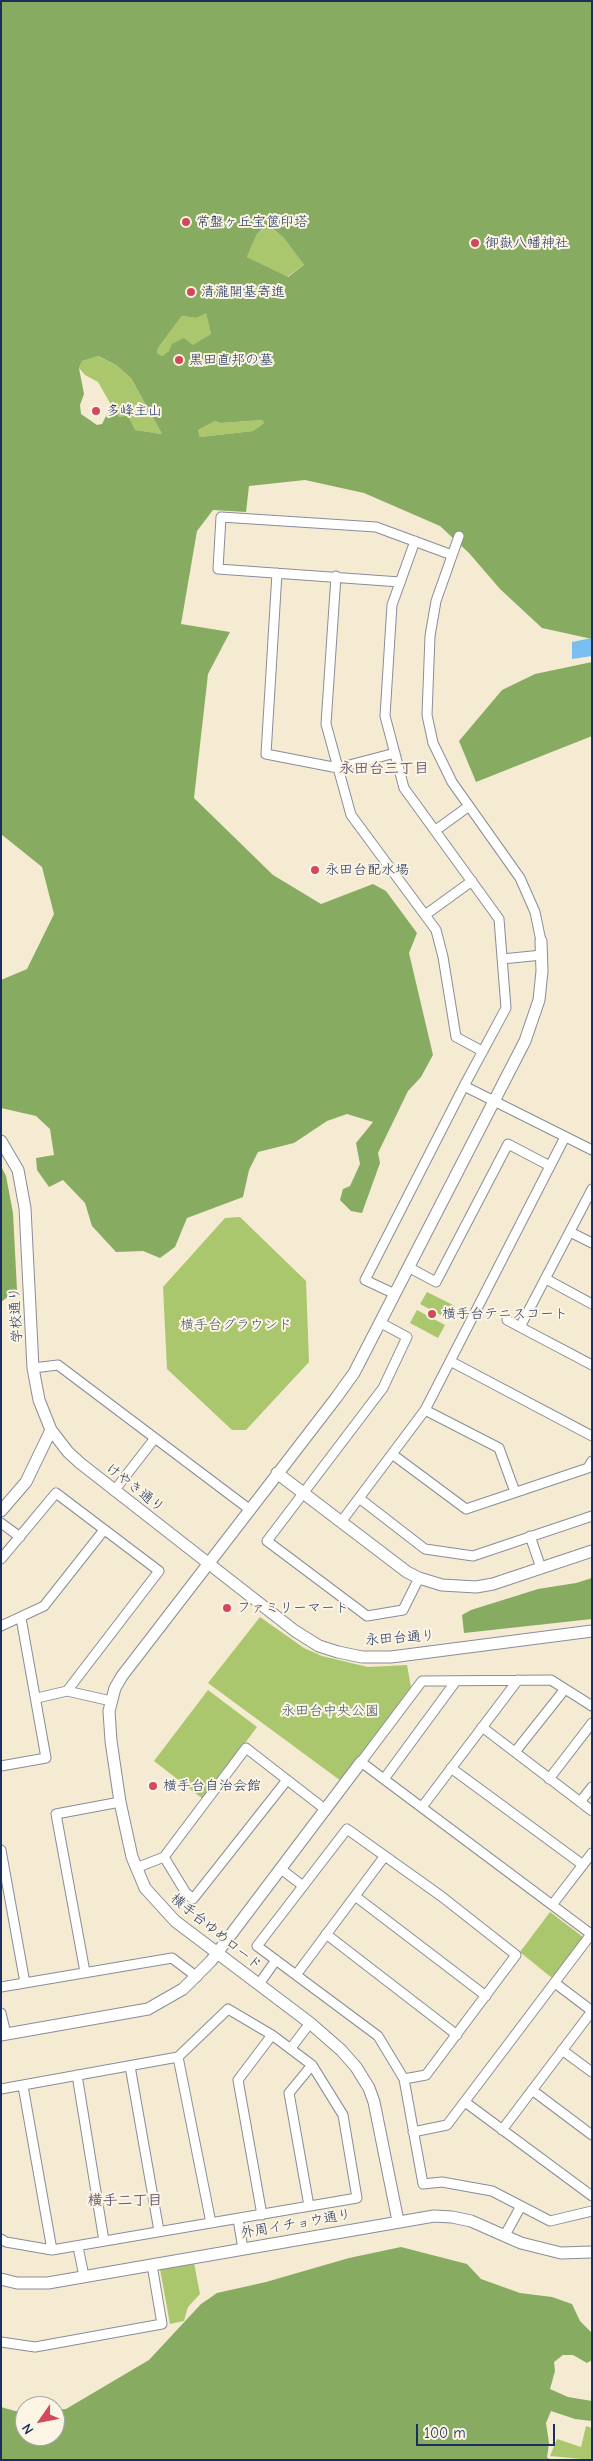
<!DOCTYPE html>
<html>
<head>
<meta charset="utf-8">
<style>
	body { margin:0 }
	#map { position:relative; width:593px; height:2461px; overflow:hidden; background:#f5ebd2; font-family:"Comic Neue",sans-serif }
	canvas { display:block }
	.frame { position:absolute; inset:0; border:2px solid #1b2f5e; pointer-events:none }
	.north { position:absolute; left:15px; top:2396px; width:50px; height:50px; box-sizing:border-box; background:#fcf5e5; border:1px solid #a2a6af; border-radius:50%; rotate:237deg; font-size:14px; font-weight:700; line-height:20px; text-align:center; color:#1b2f5e }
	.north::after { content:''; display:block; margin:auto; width:18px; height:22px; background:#d1495b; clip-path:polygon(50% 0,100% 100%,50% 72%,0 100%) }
	.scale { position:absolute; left:416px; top:2424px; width:139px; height:22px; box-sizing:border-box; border:2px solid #1b2f5e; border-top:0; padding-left:6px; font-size:15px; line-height:18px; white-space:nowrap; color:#1b2f5e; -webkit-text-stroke:4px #fcf5e5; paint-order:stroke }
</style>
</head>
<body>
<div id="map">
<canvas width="593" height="2461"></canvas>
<div class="frame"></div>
<div class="north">N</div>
<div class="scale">100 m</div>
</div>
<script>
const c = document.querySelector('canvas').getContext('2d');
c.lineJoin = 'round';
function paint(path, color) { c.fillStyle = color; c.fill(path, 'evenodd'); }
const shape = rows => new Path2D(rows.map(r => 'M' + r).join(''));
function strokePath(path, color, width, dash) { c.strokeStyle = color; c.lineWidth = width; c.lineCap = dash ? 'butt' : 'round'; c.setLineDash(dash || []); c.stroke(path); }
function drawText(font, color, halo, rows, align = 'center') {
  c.font = font + ' "Comic Neue","Klee One",sans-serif'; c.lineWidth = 4; c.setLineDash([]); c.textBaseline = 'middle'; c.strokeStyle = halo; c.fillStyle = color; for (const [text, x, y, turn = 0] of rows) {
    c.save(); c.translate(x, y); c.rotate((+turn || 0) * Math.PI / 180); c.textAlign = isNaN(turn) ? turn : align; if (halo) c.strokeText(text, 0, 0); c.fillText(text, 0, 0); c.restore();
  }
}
paint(shape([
	[269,224,283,237,304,265,287,277,247,257,257,234],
	[206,312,211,334,193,346,169,351,162,356,157,353,158,348,182,316,196,318],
	[97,356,116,365,131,378,162,434,134,430,123,418,118,417,98,382,85,375,79,368,82,361],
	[262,420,264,423,253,431,200,437,198,430,215,421,221,423],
	[240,1217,306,1281,309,1362,246,1430,232,1430,167,1369,163,1287,225,1218],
	[427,1292,455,1306,448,1319,420,1304],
	[417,1310,445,1325,438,1338,410,1323],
	[260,1617,304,1648,322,1656,368,1667,407,1665,411,1687,341,1781,208,1683],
	[208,1690,257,1727,203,1799,154,1761],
	[550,1912,583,1937,552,1978,520,1952],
	[194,2263,200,2294,188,2307,184,2321,170,2324,160,2269],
	[586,2426,592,2428,592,2460,550,2456,557,2439,581,2447]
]), '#aac76e');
paint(shape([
	[1,1,592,1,592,639,542,628,500,589,469,553,440,526,364,493,305,480,249,486,246,512,213,510,197,531,181,624,230,632,208,674,194,798,273,875,321,904,373,884,386,891,417,933,409,953,433,1055,421,1077,408,1091,378,1153,380,1163,362,1213,351,1211,340,1200,343,1189,350,1186,360,1164,356,1143,373,1122,347,1114,327,1121,294,1143,258,1152,249,1170,243,1197,187,1218,175,1247,160,1258,143,1251,116,1252,92,1226,85,1203,63,1180,49,1187,37,1170,36,1158,54,1155,50,1129,36,1116,1,1108,1,980,27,969,54,914,42,867,1,834],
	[268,224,283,237,304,265,288,277,247,257,257,234],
	[206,313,211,334,193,345,184,338,172,344,169,351,162,356,157,353,158,348,182,316,196,318],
	[98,356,116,365,131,378,162,434,135,430,128,416,119,417,111,406,102,424,97,425,81,414,80,405,84,394,79,368,82,361],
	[262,420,264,423,253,431,200,437,198,430,215,421,221,423],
	[592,662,592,736,476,782,459,741,502,690,535,674],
	[1,1166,6,1176,13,1213,17,1290,1,1302],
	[592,1578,592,1619,464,1633,462,1615,471,1610,538,1589,576,1583],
	[401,2247,467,2264,481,2279,520,2293,552,2297,572,2304,580,2321,592,2333,592,2360,587,2363,573,2355,563,2355,554,2362,555,2371,550,2389,568,2397,592,2401,592,2421,575,2419,551,2411,546,2423,549,2443,547,2458,554,2460,1,2460,1,2407,15,2411,25,2411,25,2436,55,2436,55,2410,66,2409,149,2360,201,2304,217,2293,266,2282,349,2258]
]), '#87ac61');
paint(shape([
	[592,638,592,656,572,659,572,642]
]), '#78bff0');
const minor = shape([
	[459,536,436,601,430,636,427,715,433,743,452,782,520,878,535,912,541,941],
	[277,573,266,754,338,768,395,753],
	[336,576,326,724,351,815,436,930,443,957,456,1037,482,1051],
	[400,582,218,569,221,517,376,527,452,555],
	[436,830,469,806],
	[425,915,472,881],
	[502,959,542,955],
	[464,1086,592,1150],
	[592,1189,520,1327,592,1365],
	[570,1232,592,1243],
	[408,1267,436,1282,508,1144,550,1166],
	[546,1279,592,1304],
	[395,1294,365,1280,464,1086,506,1008,499,919,404,788,385,716,392,605,415,541],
	[507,1320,520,1327],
	[381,1323,407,1337,383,1388,267,1541,367,1616,403,1610,419,1578],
	[450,1361,592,1436],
	[33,1368,58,1365,249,1509],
	[425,1410,499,1448,515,1492],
	[392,1454,466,1509,588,1468,592,1461],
	[114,1491,155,1438],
	[359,1498,425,1549,473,1556,592,1516],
	[341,1522,425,1410,565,1137],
	[1,1523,20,1537],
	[530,1536,541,1568],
	[1,1559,56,1493,159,1571,67,1691],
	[1,1626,44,1606,104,1530],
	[37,1698,67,1691,111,1701],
	[482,1727,592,1811],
	[515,1752,565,1689],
	[1,1766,46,1758,21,1618],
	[451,1768,583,1865],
	[384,1779,456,1681],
	[549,1779,592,1723],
	[580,1802,592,1787],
	[422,1807,518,1680],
	[1,1850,25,1983],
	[164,1857,186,1893,193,1899,287,1780],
	[136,1868,164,1857,246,1748,326,1810],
	[281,1869,303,1886],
	[355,1896,486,1996],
	[552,1905,592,1853],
	[326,1934,457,2035],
	[591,1934,361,1762,422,1681,551,1680,592,1706],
	[85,1972,56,1814,120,1802],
	[296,1975,384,1857],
	[555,1983,592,2011],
	[259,1984,276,1960],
	[1,1987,172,1958,197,1977],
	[1,2013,6,2034],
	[291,2048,310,2023],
	[562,2050,592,2072],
	[178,2057,211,2223],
	[130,2066,159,2231],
	[77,2075,104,2241],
	[404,2079,426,2075,516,1955,441,1896,347,1829,257,1946,378,2036,404,2079,423,2184,442,2182,492,2191,550,2221,592,2211],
	[23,2086,52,2250],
	[1,2089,178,2057,228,2009,272,2035,312,2065,343,2115,357,2198,52,2250,6,2242,1,2239],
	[532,2090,592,2135],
	[465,2102,592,2196],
	[502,2130,592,2011],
	[413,2132,447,2125,592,1933],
	[309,2206,289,2093,312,2065],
	[262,2215,238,2080,272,2035],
	[238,2219,243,2249],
	[505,2235,521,2206],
	[78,2247,84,2276],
	[1,2342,35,2347,162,2324,152,2265]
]);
const tertiary = shape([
	[1,1141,18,1170,25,1208,33,1368,39,1400,51,1430,68,1452,80,1463,295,1631,319,1646,338,1652,362,1657,391,1657,592,1631],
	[277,1473,407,1572,419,1578,442,1585,476,1587,493,1584,592,1551],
	[1,1511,26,1482,51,1430],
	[1,2035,148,2009,183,1989,211,1961,361,1762],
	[398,2221,374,2102,369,2088,356,2067,341,2050,310,2023,175,1921,145,1888,132,1857,120,1802,111,1741,109,1711,115,1688,122,1676,336,1398,354,1373,525,1041,539,1000,542,971,541,941],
	[1,2279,17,2283,48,2283,434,2216,452,2217,471,2221,521,2243,561,2253,592,2252]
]);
strokePath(minor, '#888d98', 11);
strokePath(tertiary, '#888d98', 13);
strokePath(minor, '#fff', 9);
strokePath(tertiary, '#fff', 11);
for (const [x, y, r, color] of [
	[186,222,5,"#d1495b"],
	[475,243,5,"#d1495b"],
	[191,292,5,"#d1495b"],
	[179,360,5,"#d1495b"],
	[96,411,5,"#d1495b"],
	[315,870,5,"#d1495b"],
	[432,1314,5,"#d1495b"],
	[227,1608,5,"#d1495b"],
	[153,1786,5,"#d1495b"]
]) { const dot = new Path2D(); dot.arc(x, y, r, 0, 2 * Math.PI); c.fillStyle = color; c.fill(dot); strokePath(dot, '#fcf5e5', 2); }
drawText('14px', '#1b2f5e', '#fcf5e5', [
	["常盤ヶ丘宝篋印塔",196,222],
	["御嶽八幡神社",485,243],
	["清瀧開基寄進",201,292],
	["黒田直邦の墓",189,360],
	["多峰主山",106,411],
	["永田台配水場",325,870],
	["横手台テニスコート",442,1314],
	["ファミリーマート",237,1608],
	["横手台自治会館",163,1786]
], 'left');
drawText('14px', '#1b2f5e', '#fcf5e5', [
	["学校通り",16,1315,-93],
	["けやき通り",135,1488,38],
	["永田台通り",400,1638,-4],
	["横手台ゆめロード",216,1932,39],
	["外周イチョウ通り",296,2224,-10]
]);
drawText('14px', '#3f5562', '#fcf5e5', [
	["横手台グラウンド",236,1325],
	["永田台中央公園",330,1711]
]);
drawText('bold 15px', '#6b5874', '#fcf5e5', [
	["永田台三丁目",384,769],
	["横手二丁目",125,2201]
]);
</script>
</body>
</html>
